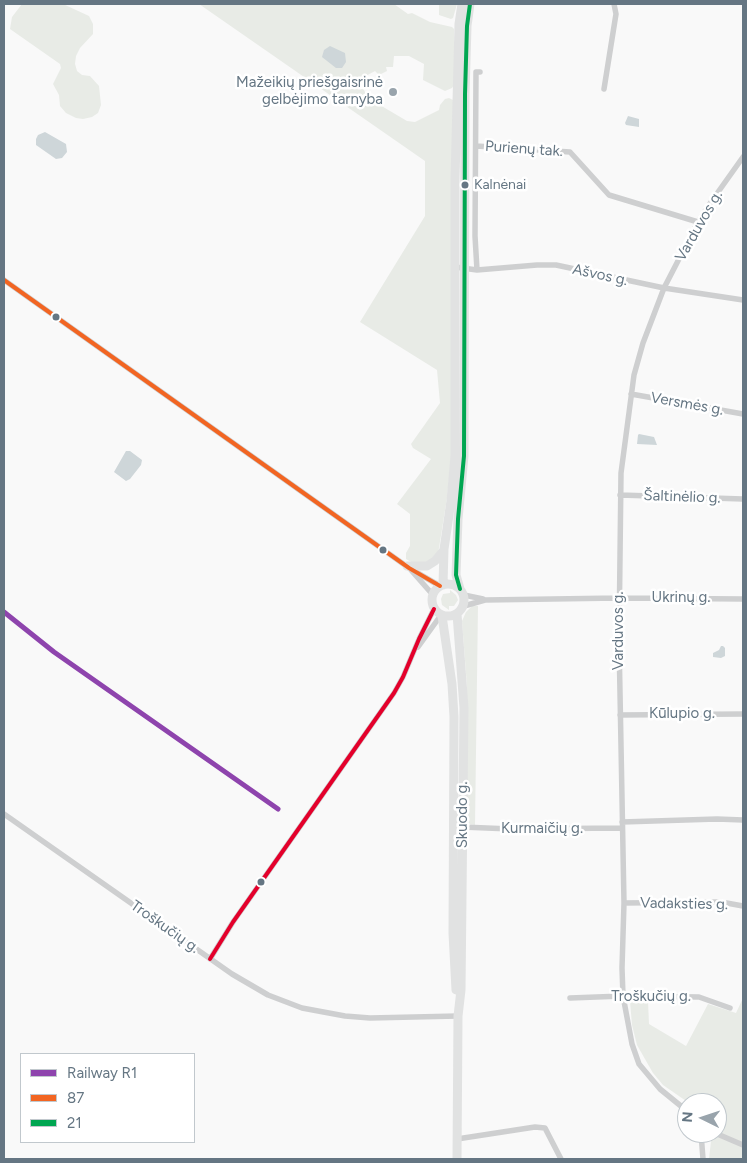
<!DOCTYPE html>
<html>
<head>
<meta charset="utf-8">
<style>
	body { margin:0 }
	#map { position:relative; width:747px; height:1163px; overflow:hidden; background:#f9f9f9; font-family:Figtree,sans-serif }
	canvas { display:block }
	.frame { position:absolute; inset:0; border:5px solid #657683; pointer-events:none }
	.legend { position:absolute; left:20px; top:1053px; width:175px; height:90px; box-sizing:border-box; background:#fff; border:1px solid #c1c8cd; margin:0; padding:6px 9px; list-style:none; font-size:15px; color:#657683 }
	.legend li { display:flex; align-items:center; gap:10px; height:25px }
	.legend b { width:25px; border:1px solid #c1c8cd }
	.north { position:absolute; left:677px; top:1093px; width:50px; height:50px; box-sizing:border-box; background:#fff; border:1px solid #c1c8cd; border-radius:50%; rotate:274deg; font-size:14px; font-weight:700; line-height:20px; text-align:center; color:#657683 }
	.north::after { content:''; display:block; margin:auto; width:18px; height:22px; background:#99a4ac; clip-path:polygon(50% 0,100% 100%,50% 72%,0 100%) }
</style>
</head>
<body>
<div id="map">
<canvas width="747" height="1163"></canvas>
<div class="frame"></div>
<ul class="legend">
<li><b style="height:6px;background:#8e44ad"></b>Railway R1</li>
<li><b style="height:6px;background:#f26522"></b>87</li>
<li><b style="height:6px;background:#00a651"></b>21</li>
</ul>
<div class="north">N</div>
</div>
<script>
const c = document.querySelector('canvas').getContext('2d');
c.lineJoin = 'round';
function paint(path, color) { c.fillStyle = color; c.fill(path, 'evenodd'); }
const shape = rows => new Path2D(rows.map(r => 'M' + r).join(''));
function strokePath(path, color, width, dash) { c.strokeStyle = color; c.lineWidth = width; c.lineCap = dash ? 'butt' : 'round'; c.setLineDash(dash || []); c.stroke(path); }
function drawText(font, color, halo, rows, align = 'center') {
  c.font = font + ' Figtree,sans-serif'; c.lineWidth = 5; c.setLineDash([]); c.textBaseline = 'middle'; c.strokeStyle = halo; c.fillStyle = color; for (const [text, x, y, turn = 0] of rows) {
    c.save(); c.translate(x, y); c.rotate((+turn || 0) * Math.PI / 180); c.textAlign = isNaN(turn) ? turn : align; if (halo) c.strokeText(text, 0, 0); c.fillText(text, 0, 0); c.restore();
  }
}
paint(shape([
	[22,4,63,4,89,16,93,24,93,34,80,48,76,56,75,64,77,71,82,75,90,76,99,86,101,105,98,113,92,117,83,119,76,118,66,113,60,106,59,95,53,84,61,68,60,64,10,29,12,17],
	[199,4,394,4,408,14,412,13,430,22,452,27,454,29,454,85,452,88,445,91,423,80,424,64,409,56,394,56,393,67,386,67,387,71,379,75,375,71,362,78,365,84,362,86,368,98,407,121,415,122,439,110,440,105,445,99,449,98,453,100,452,448,447,498,439,548,438,553,427,563,413,563,406,559,406,553,410,546,410,514,397,504,431,459,413,448,411,444,440,403,437,370,360,322,425,216,425,161],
	[439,4,457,4,453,18,451,19,439,15],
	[450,590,456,595,458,600,454,606,449,606,449,610,442,605,441,599,443,594,450,593],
	[472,606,478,606,475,825,468,824,466,817,467,686,462,621,466,612],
	[743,998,743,1159,709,1159,711,1141,709,1133,717,1133,717,1103,689,1103,663,1085,653,1073,637,1045,632,1025,630,1001,648,1001,649,1024,686,1046,708,1004,736,1013]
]), '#e8ebe6');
paint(shape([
	[330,46,345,53,346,62,342,68,336,68,322,57,324,50],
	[628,116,639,119,639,127,626,125,625,123],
	[45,132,66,144,67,152,62,158,56,159,36,145,36,139,38,135],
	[639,434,654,437,657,445,637,444,638,435],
	[126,451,130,451,142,460,141,465,130,479,126,481,114,472],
	[721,646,723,646,725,648,725,656,721,658,713,657,713,653,719,650]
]), '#ced6d9');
strokePath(shape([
	[604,89,616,14,614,4],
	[476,146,570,152,609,195,698,222],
	[455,267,477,270,537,265,556,265,664,288,743,300],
	[477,270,475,236,476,72,480,72],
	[4,280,409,568,440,586],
	[631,394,743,414],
	[620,495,743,499],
	[411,570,433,595],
	[464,595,483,599],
	[464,606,485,600,619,598,743,599],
	[418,647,441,615],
	[620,715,743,714],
	[4,814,232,974,268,995,302,1008,345,1016,370,1018,458,1016],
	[622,822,717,819,743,820],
	[462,827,511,829,622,828],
	[624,903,721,902,743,906],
	[210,959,233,922,394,693,403,677,419,639,434,609],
	[570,998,623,996,699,997,730,1008],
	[687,1111,660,1089,639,1064,632,1044,623,996,622,968,624,903,619,640,621,473,634,375,643,343,664,288,698,222,711,202,743,157],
	[701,1133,703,1159],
	[715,1133,743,1145],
	[457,1139,535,1127,545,1128,561,1159]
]), '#cecfd0', 5.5);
strokePath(shape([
	[407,566,427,566,435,561,444,550],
	'432 600a16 16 0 1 1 32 0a16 16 0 1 1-32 0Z',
	[443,585,444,549,451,501,455,456,455,180,459,24,462,4],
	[460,589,456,575,458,519,464,456,465,94,467,26,470,4],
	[442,616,452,684,454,717,453,933,456,990],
	[457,1159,458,1016,461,990,464,708,457,614]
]), '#e1e2e2', 9);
strokePath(shape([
	[4,280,409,568,440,586]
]), '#f26522', 4);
strokePath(shape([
	[460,589,456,575,458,519,464,456,465,94,467,26,470,4]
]), '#00a651', 4);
strokePath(shape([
	[210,959,233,922,394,693,403,677,419,639,434,609]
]), '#e4002b', 4);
strokePath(shape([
	[4,612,54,652,278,809]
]), '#8e44ad', 5);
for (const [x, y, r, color] of [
	[393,92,5,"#99a4ac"],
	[465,185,4.5,"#657683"],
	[56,317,4.5,"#657683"],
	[383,550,4.5,"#657683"],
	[261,882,4.5,"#657683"]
]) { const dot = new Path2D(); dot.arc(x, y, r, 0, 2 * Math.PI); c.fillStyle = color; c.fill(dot); strokePath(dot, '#fff', 2); }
drawText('14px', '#657683', '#fff', [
	["Kalnėnai",474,185]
], 'left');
drawText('15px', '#657683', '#fff', [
	["Mažeikių priešgaisrinė",383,83],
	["gelbėjimo tarnyba",383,100]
], 'right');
drawText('15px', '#657683', '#fff', [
	["Purienų tak.",524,149,4],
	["Varduvos g.",699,226,-60],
	["Ašvos g.",600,275,12],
	["Versmės g.",687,404,10],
	["Šaltinėlio g.",682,497,2],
	["Ukrinų g.",681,598],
	["Varduvos g.",619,631,-90],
	["Kūlupio g.",682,714],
	["Skuodo g.",463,815,-90],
	["Kurmaičių g.",542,829],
	["Vadaksties g.",684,904,1],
	["Troškučių g.",165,927,35],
	["Troškučių g.",651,997]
]);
</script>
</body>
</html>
